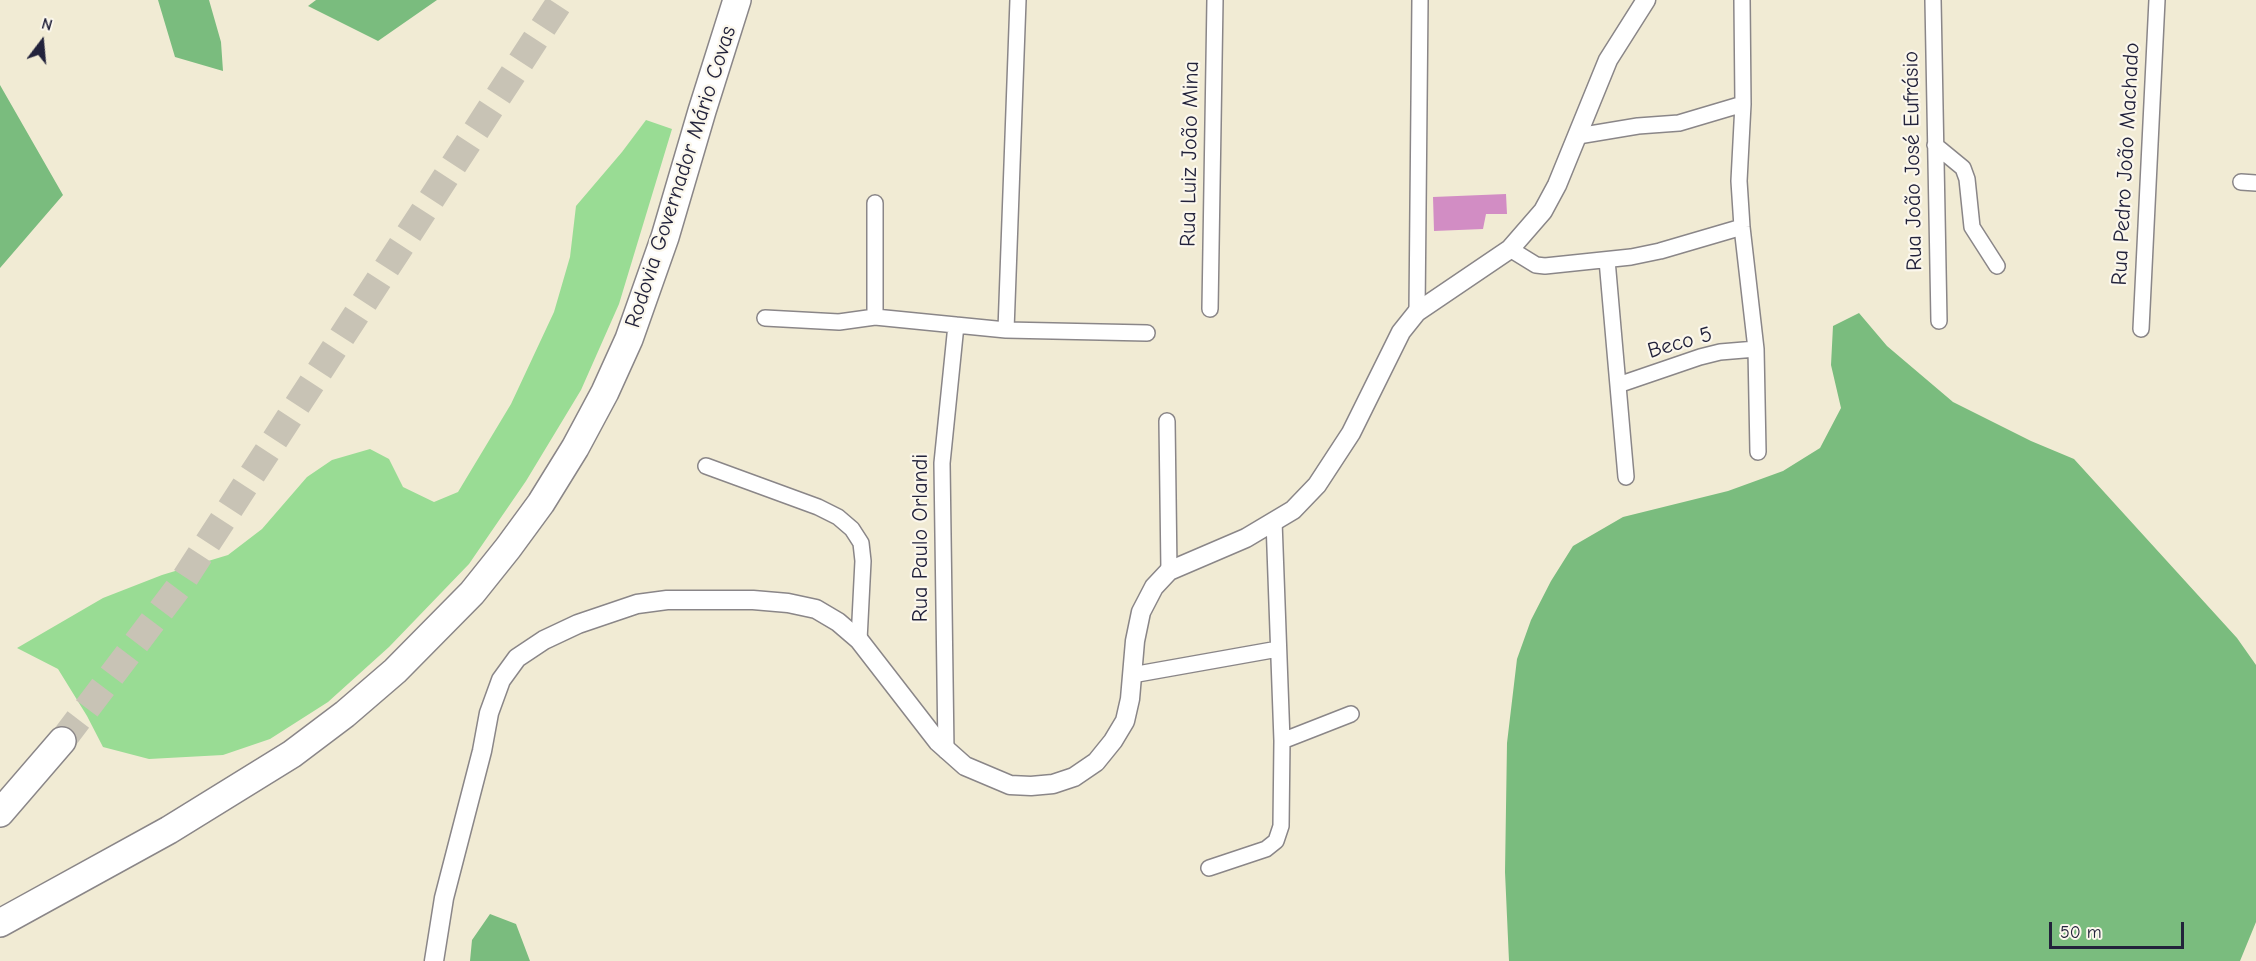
<!DOCTYPE html>
<html>
<head>
<meta charset="utf-8">
<style>
	body { margin:0 }
	#map { position:relative; width:2256px; height:961px; overflow:hidden; background:#f1ebd4; font-family:"Comic Neue",sans-serif }
	canvas { display:block }
	.north { position:absolute; left:12px; top:12px; width:60px; height:60px; -webkit-text-stroke:4px #fbf7ec; paint-order:stroke; rotate:16deg; font-size:16px; font-weight:700; line-height:24px; text-align:center; color:#22223b }
	.north::after { content:''; display:block; margin:auto; width:21px; height:27px; background:#22223b; clip-path:polygon(50% 0,100% 100%,50% 72%,0 100%) }
	.scale { position:absolute; left:2049px; top:922px; width:135px; height:27px; box-sizing:border-box; border:3px solid #22223b; border-top:0; padding-left:8px; font-size:18px; line-height:21px; white-space:nowrap; color:#22223b; -webkit-text-stroke:4px #fbf7ec; paint-order:stroke }
</style>
</head>
<body>
<div id="map">
<canvas width="2256" height="961"></canvas>
<div class="north">N</div>
<div class="scale">50 m</div>
</div>
<script>
const c = document.querySelector('canvas').getContext('2d');
c.lineJoin = 'round';
function paint(path, color) { c.fillStyle = color; c.fill(path, 'evenodd'); }
const shape = rows => new Path2D(rows.map(r => 'M' + r).join(''));
function strokePath(path, color, width, dash) { c.strokeStyle = color; c.lineWidth = width; c.lineCap = dash ? 'butt' : 'round'; c.setLineDash(dash || []); c.stroke(path); }
function drawText(font, color, halo, rows, align = 'center') {
  c.font = font + ' "Comic Neue",sans-serif'; c.lineWidth = 4.5; c.setLineDash([]); c.textBaseline = 'middle'; c.strokeStyle = halo; c.fillStyle = color; for (const [text, x, y, turn = 0] of rows) {
    c.save(); c.translate(x, y); c.rotate((+turn || 0) * Math.PI / 180); c.textAlign = isNaN(turn) ? turn : align; if (halo) c.strokeText(text, 0, 0); c.fillText(text, 0, 0); c.restore();
  }
}
paint(shape([
	[646,120,672,129,619,304,581,390,526,481,469,564,389,647,328,702,270,739,223,755,149,759,103,747,87,716,58,669,17,648,103,598,162,575,228,555,262,529,307,477,332,460,370,449,389,459,403,487,434,502,458,492,511,404,554,312,570,257,576,206,622,152]
]), '#99dc94');
paint(shape([
	[158,0,209,0,221,42,223,71,175,57],
	[316,0,437,0,378,41,308,6],
	[0,85,63,195,0,268],
	[1859,313,1887,346,1953,402,2031,441,2074,459,2237,638,2256,665,2256,922,2240,961,1509,961,1505,872,1507,743,1517,659,1531,620,1551,581,1573,546,1623,517,1728,491,1783,471,1820,448,1841,408,1831,365,1833,326],
	[490,914,516,924,530,961,470,961,472,940]
]), '#7abc7e');
paint(shape([
	[1506,194,1507,214,1486,214,1483,229,1434,231,1433,197]
]), '#d28dc4');
strokePath(shape([
	[62,741,181,584,561,0]
]), '#c8c3b5', 27, [27, 14]);
const minor = shape([
	[1742,0,1743,104,1739,181,1742,227,1756,349,1758,452],
	[1933,0,1939,321],
	[1578,136,1638,126,1679,123,1743,104],
	[1935,145,1963,168,1967,179,1972,227,1997,266],
	[2241,182,2256,183],
	[875,203,875,317],
	[1510,249,1536,265,1545,266,1631,257,1660,251,1742,227],
	[1607,260,1626,477],
	[1210,309,1215,0],
	[1417,312,1420,0],
	[765,318,839,322,875,317,1006,330,1147,333],
	[2141,329,2157,0],
	[1006,330,1018,0],
	[1618,385,1700,357,1720,352,1756,349],
	[1167,421,1169,571],
	[706,466,818,507,838,517,852,529,861,543,863,561,859,640],
	[1132,675,1278,649],
	[1282,741,1351,714],
	[946,751,942,463,956,325],
	[1209,868,1266,849,1276,841,1281,826,1282,741,1274,521]
]);
const tertiary = shape([
	[434,961,444,898,482,751,489,713,501,680,517,658,544,640,578,624,637,604,667,600,753,600,788,603,816,609,838,622,859,640,938,742,965,766,1010,785,1031,786,1053,784,1074,777,1096,762,1113,741,1125,721,1130,699,1135,641,1141,612,1154,587,1169,571,1246,538,1293,510,1317,485,1351,433,1401,332,1417,312,1510,249,1543,211,1557,185,1608,60,1646,0]
]);
const motorway = shape([
	[0,813,62,741],
	[0,923,169,830,292,754,345,714,395,671,472,593,508,548,541,503,575,448,605,392,629,339,665,237,702,111,737,0]
]);
strokePath(minor, '#8a8688', 18);
strokePath(tertiary, '#8a8688', 21);
strokePath(motorway, '#8a8688', 30);
strokePath(minor, '#fff', 15);
strokePath(tertiary, '#fff', 18);
strokePath(motorway, '#fff', 27);
drawText('22px', '#22223b', '#fbf7ec', [
	["Rua Luiz João Mina",1190,154,-89],
	["Rua João José Eufrásio",1913,161,-91],
	["Rua Pedro João Machado",2126,164,-87],
	["Rodovia Governador Mário Covas",681,177,-72],
	["Beco 5",1680,343,-16],
	["Rua Paulo Orlandi",921,538,-90]
]);
</script>
</body>
</html>
